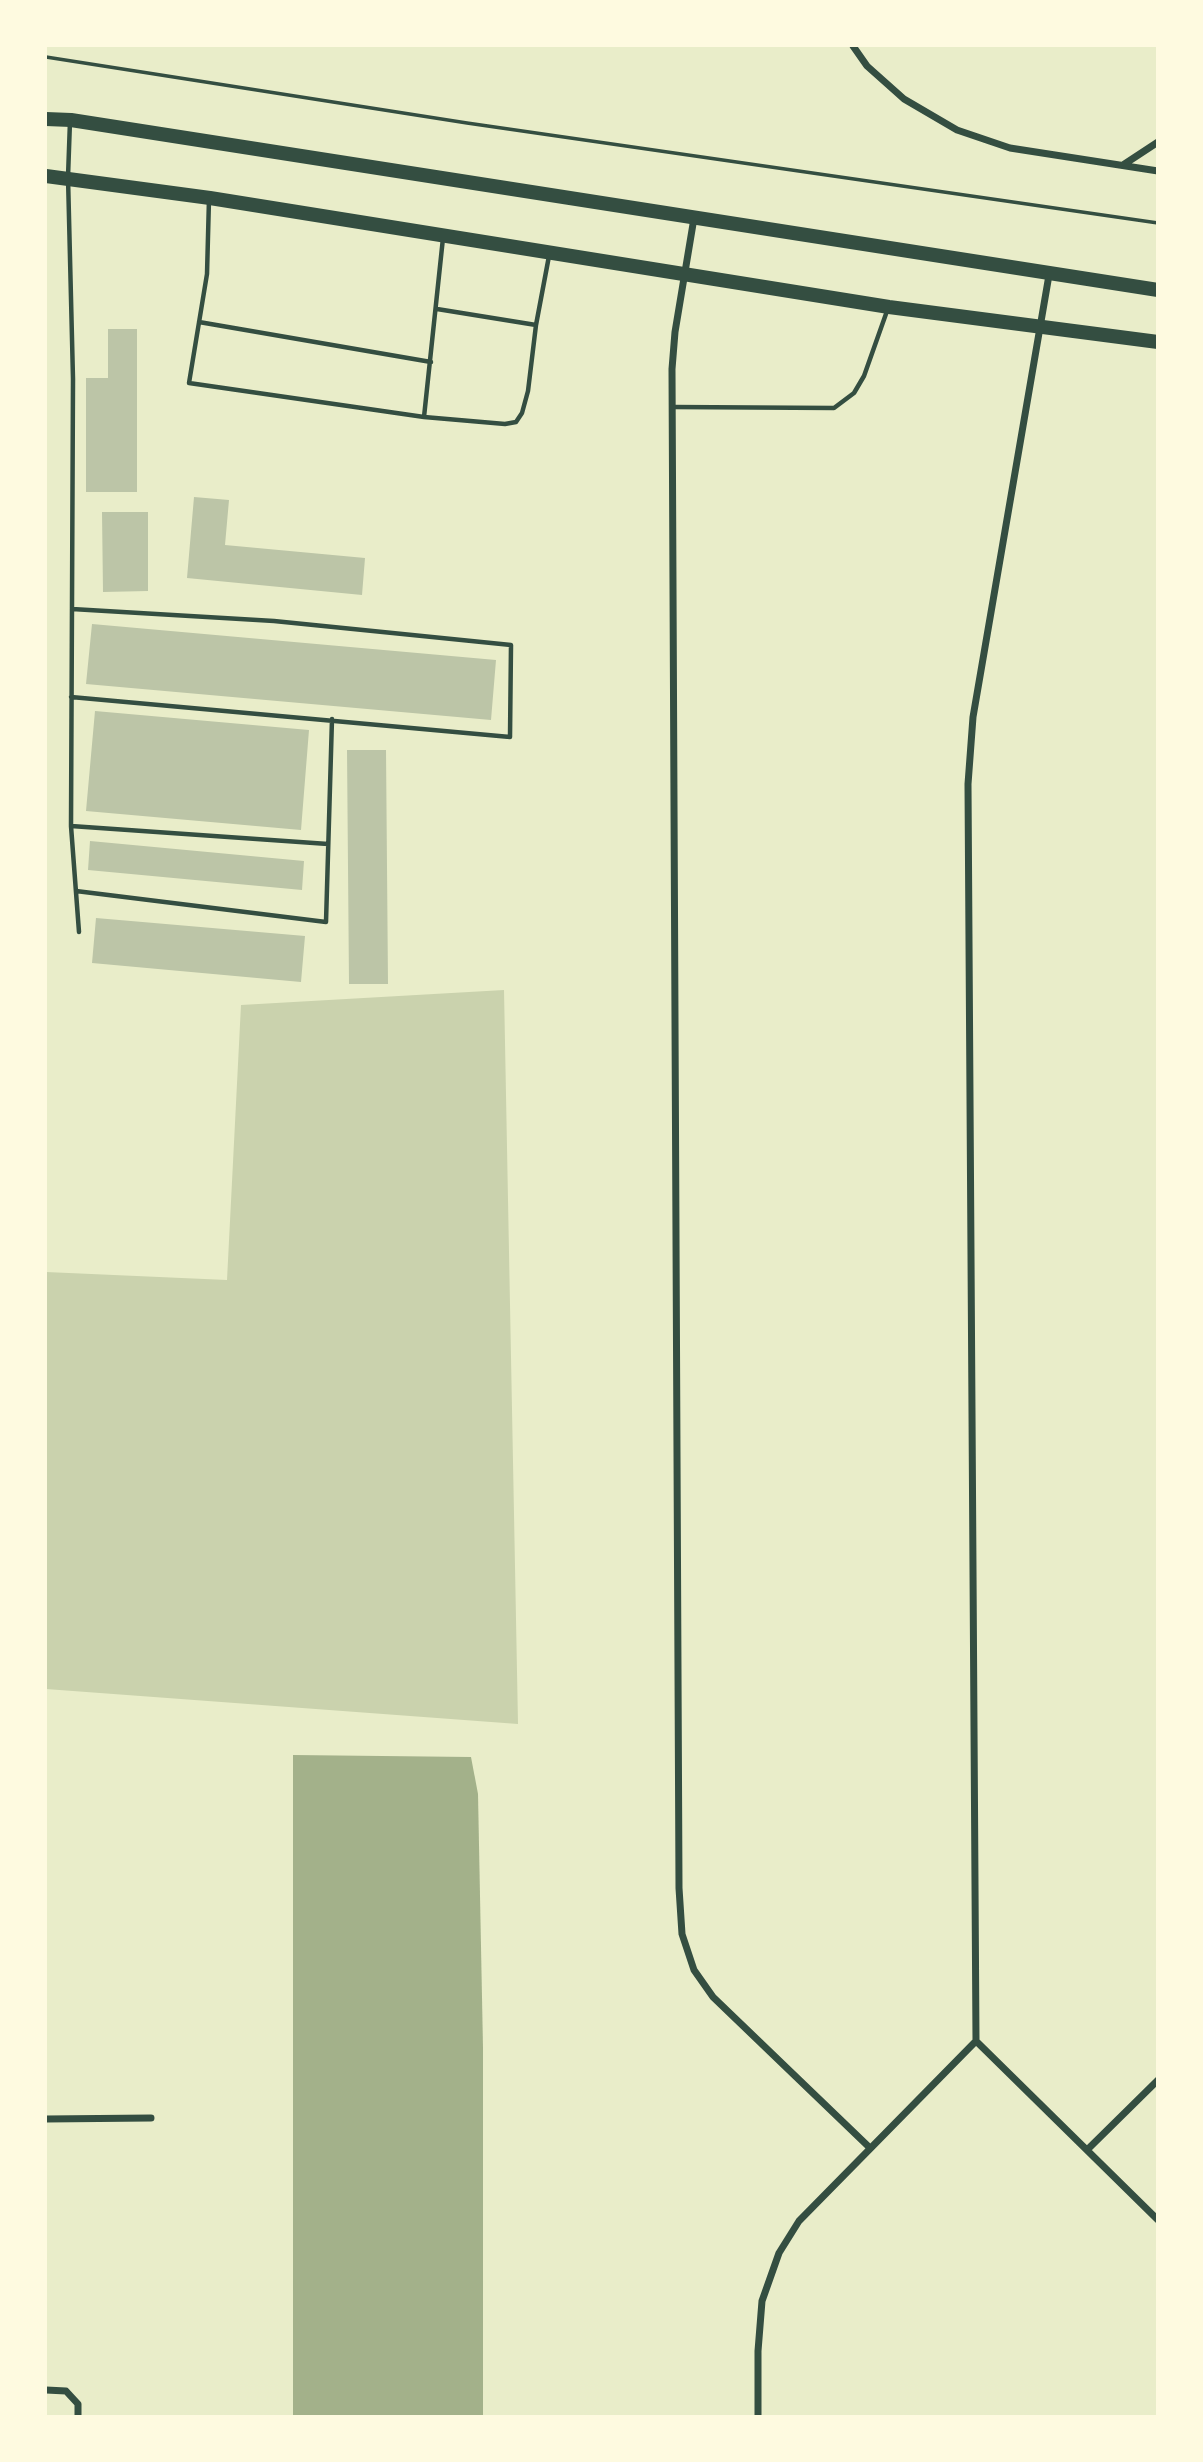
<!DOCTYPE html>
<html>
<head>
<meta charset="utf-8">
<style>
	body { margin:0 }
	#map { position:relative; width:1203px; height:2462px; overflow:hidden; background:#e9edc9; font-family:"Alegreya Sans",sans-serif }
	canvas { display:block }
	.frame { position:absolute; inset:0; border:47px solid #fefae0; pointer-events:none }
</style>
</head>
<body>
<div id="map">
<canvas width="1203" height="2462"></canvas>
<div class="frame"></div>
</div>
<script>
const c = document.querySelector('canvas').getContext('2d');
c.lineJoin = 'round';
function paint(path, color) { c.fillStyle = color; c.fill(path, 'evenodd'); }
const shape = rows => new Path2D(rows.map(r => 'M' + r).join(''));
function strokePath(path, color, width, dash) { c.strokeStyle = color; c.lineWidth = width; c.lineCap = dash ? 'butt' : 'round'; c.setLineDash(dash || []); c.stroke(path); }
paint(shape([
	[504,990,518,1724,46,1689,46,1272,227,1280,241,1005]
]), '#cad2ad');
paint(shape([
	[293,1755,471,1757,478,1794,483,2048,483,2416,293,2416]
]), '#a3b18a');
paint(shape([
	[108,329,137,329,137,492,86,492,86,378,108,378],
	[194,497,229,500,225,545,365,558,362,595,187,578],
	[102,512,148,512,148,591,103,592],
	[92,624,496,660,491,720,86,684],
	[95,711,309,730,301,830,86,811],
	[347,750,386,750,388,984,349,984],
	[90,841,304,861,302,890,88,870],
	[96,918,305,936,301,982,92,963]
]), '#bcc5a7');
strokePath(shape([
	[46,57,467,123,1158,223]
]), '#344e41', 3.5);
strokePath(shape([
	[70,121,68,177,73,379,71,826,79,932],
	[209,199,207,274,189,383,424,417,443,238],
	[437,309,536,325,549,256],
	[199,322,431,362],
	[673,407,834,408,854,393,864,376,887,311],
	[424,417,505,424,516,422,522,413,528,391,536,325],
	[71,697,510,737,511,645,274,621,72,609],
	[71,826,328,844],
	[76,891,326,922,332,719]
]), '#344e41', 4.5);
strokePath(shape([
	[853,46,867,66,904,99,957,130,1010,148,1158,171],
	[1123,165,1158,142],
	[694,218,675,332,672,369,679,1888,682,1934,694,1970,713,1997,869,2147],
	[976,2041,968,784,973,717,1049,275],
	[976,2041,1158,2220],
	[46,2119,151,2118],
	[1088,2149,1158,2080],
	[46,2390,66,2391,78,2404,78,2416],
	[758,2416,758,2351,762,2301,779,2253,799,2221,976,2041]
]), '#344e41', 7);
strokePath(shape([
	[46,119,71,120,1158,290],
	[46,176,210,198,889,307,1158,342]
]), '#344e41', 14);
</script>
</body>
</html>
